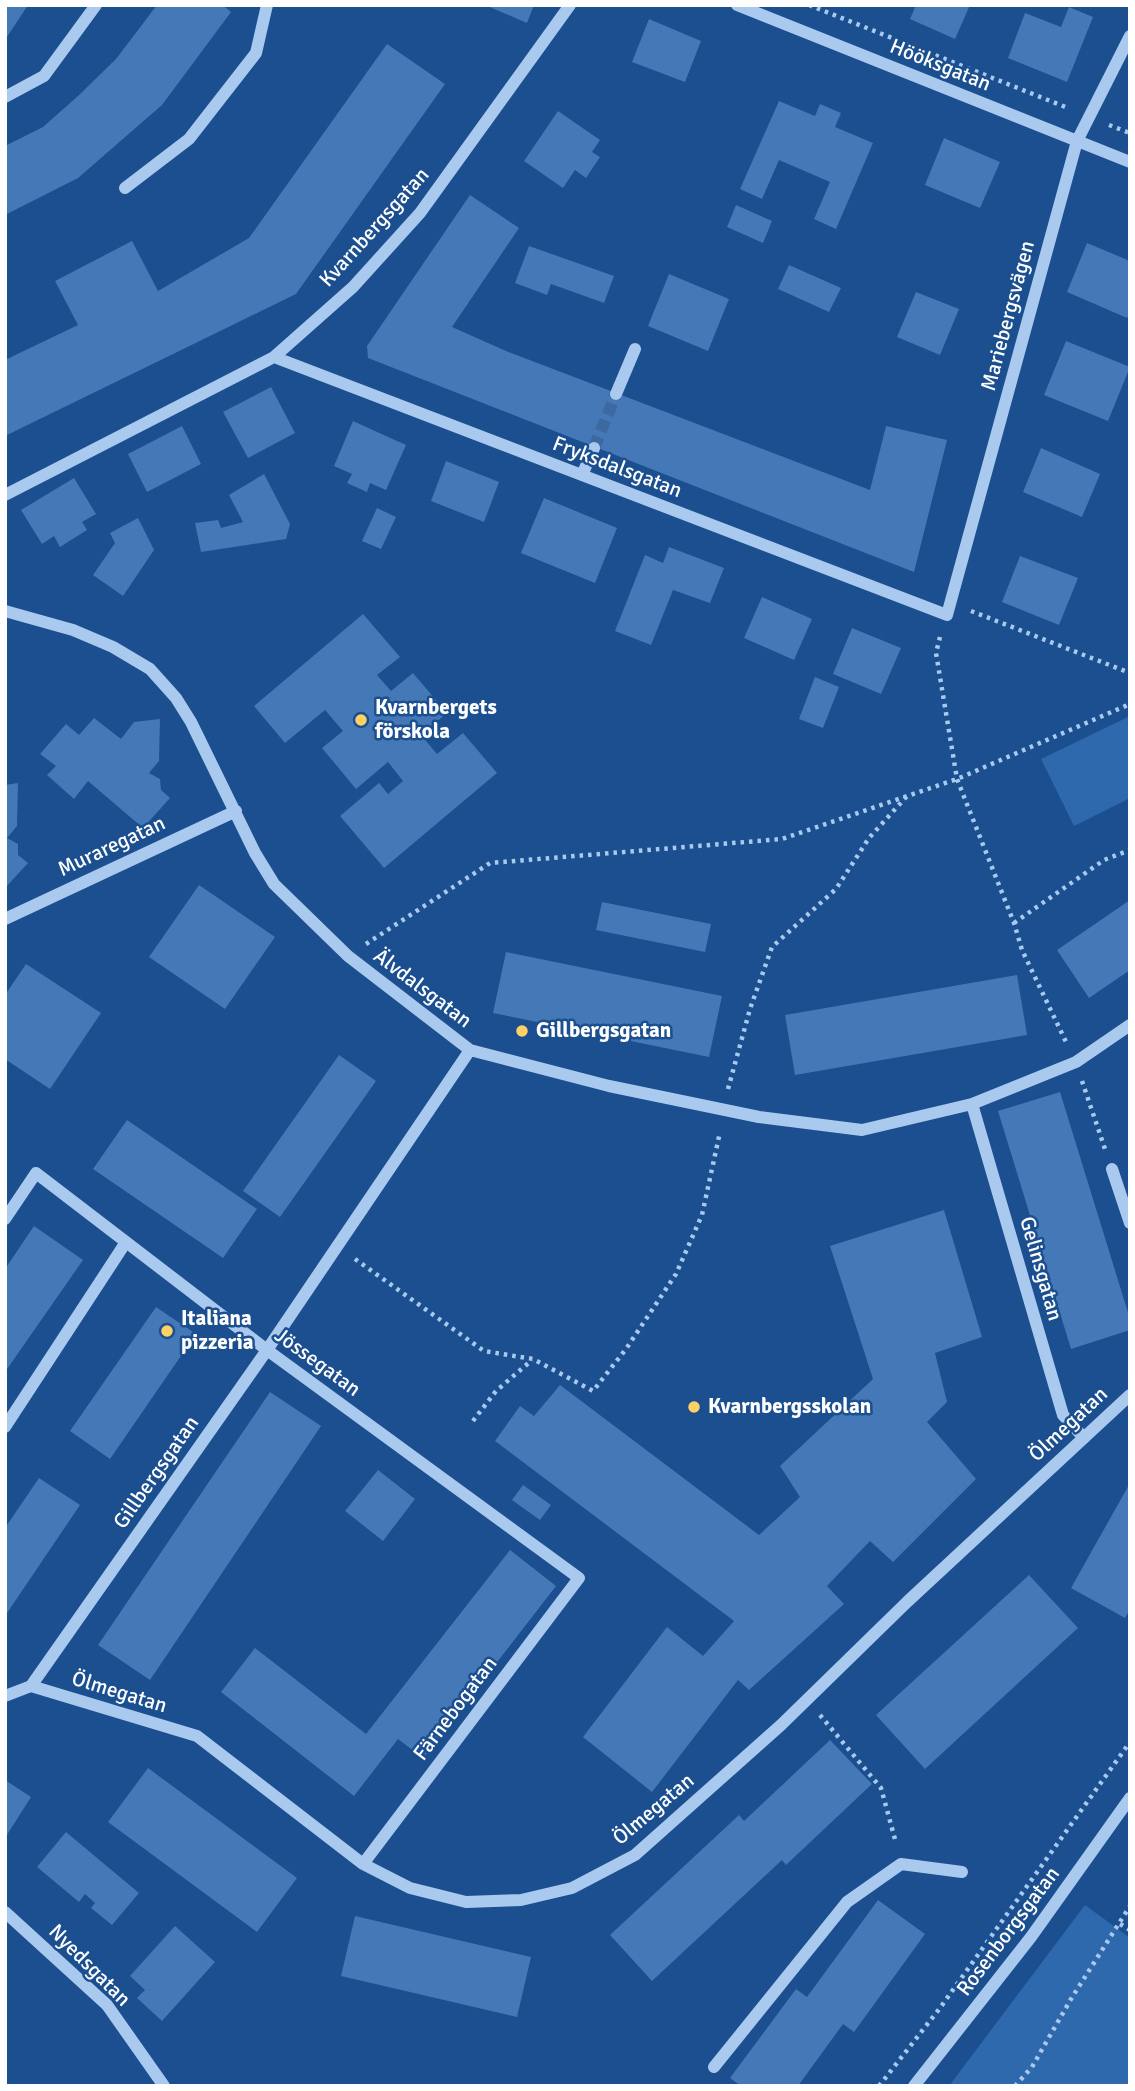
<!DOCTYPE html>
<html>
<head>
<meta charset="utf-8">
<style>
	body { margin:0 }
	#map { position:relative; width:1135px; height:2091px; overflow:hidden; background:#1b4f8f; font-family:Signika,sans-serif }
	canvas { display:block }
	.frame { position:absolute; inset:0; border:7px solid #fff; pointer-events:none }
</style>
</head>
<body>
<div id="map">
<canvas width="1135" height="2091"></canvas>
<div class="frame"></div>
</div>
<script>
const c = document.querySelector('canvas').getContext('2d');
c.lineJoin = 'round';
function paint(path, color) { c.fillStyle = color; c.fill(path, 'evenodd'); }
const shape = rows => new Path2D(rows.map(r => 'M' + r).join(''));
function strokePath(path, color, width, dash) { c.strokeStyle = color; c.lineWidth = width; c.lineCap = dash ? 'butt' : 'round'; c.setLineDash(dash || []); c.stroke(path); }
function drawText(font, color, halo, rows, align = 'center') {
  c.font = font + ' Signika,sans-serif'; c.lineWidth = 5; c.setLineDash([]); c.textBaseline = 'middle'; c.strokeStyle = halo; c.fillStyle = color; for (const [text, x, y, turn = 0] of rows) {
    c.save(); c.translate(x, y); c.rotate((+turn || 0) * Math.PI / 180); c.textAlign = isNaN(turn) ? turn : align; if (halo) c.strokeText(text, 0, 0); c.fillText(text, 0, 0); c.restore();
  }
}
paint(shape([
	[1130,716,1130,798,1074,826,1041,759],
	[1085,1905,1130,1938,1130,2086,949,2086]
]), '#2e69ad');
paint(shape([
	[5,5,28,5,5,40],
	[157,5,223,5,231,12,162,105,78,178,5,215,5,146,43,127,78,96,116,59],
	[485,5,534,5,527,23],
	[916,5,970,5,955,39,910,19],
	[1069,7,1093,17,1067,82,1008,58,1025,13,1061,27],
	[649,19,701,41,685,82,632,62],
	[387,44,445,84,296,294,5,436,5,360,78,325,55,281,132,241,158,291,249,238],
	[779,101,815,116,820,104,841,113,835,127,873,143,836,229,814,219,830,182,779,160,762,199,740,189],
	[558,111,600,140,592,152,600,157,586,178,575,170,563,188,524,161],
	[944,138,1000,162,980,208,925,185],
	[470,195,519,228,452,327,506,351,870,490,886,426,947,440,914,572,368,358,367,346],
	[736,205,772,221,763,243,727,227],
	[1087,243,1130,261,1130,312,1127,318,1067,292],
	[529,246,614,276,604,303,551,284,547,295,515,283],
	[789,265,841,288,829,312,778,289],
	[669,274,729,299,708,351,648,326],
	[916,292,959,309,940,355,897,337],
	[1066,341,1130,367,1108,421,1044,395],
	[271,387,295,433,248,458,223,412],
	[353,421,406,445,386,490,370,483,367,492,347,483,352,474,334,466],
	[182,426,201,464,147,492,128,454],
	[1041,448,1100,474,1082,517,1023,492],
	[446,461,499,482,484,522,431,501],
	[264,474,290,524,286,539,201,552,195,523,218,520,221,528,243,522,229,495],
	[74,478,96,514,82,522,87,530,60,547,54,536,42,544,21,510],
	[544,498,617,528,595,583,521,553],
	[377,508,396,517,381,549,362,541],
	[138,518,154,550,123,596,93,575,115,543,110,533],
	[669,547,724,568,710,603,673,590,651,645,615,631,645,555,663,563],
	[1020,556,1078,578,1059,625,1002,602],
	[762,597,812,619,794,660,744,638],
	[363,614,400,657,377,675,391,691,413,673,447,713,421,735,437,754,463,733,497,773,384,868,340,816,379,783,388,794,403,781,388,762,356,789,322,748,343,731,325,710,285,743,254,706],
	[852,628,901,648,881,694,833,674],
	[815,677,839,687,823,728,799,719],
	[94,718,121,739,134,722,160,719,159,761,149,773,160,779,161,790,170,798,143,828,88,781,74,799,47,775,56,766,40,754,66,724,79,735],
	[18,783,17,826,7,838,18,844,18,855,28,863,5,888,5,785],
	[199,885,275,937,225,1009,149,957],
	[1130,900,1130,970,1089,998,1057,950],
	[602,902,711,924,705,952,596,930],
	[506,952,722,996,709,1057,493,1013],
	[26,964,101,1013,50,1089,5,1059,5,995],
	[1017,975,1027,1035,795,1075,785,1015],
	[339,1055,376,1081,280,1217,243,1191],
	[1060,1092,1130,1319,1130,1330,1071,1349,998,1111],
	[127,1120,257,1209,223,1258,93,1169],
	[944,1210,982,1337,935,1353,947,1402,927,1422,976,1479,893,1562,870,1541,827,1586,844,1604,749,1690,738,1680,652,1792,583,1737,667,1627,703,1656,734,1621,495,1441,520,1406,534,1416,560,1385,759,1535,800,1497,780,1466,873,1379,830,1246],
	[34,1226,83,1260,5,1372,5,1269],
	[156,1307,196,1334,110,1459,70,1431],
	[270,1392,321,1426,150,1680,98,1645],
	[378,1470,415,1499,383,1541,345,1511],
	[39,1478,80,1505,5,1616,5,1528],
	[1130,1483,1130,1609,1125,1618,1071,1588],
	[523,1485,551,1505,540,1520,512,1500],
	[510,1550,556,1586,423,1758,398,1739,354,1796,221,1692,255,1648,366,1734],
	[1029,1575,1078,1628,925,1769,876,1715],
	[830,1740,872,1784,786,1865,782,1860,652,1981,610,1935,739,1815,744,1821],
	[148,1768,297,1878,257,1932,108,1822],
	[5,1780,31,1797,5,1838],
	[66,1832,139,1893,112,1925,91,1908,95,1903,85,1894,79,1902,37,1867],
	[878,1900,925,1934,854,2032,843,2024,798,2086,741,2086,730,2078,796,1989,807,1997],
	[355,1916,531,1957,517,2017,341,1976],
	[175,1926,215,1962,162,2021,137,1998,145,1990,130,1976]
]), '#4478b7');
strokePath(shape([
	[594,448,616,394]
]), '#3d69a0', 12, [12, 6]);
strokePath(shape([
	[809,5,1068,108],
	[1109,125,1130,133],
	[971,611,1130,673],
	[940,637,936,653,957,779,1014,923,1022,950,1067,1044],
	[1014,923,1104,860,1130,850],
	[366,944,490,863,782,839,957,779,1130,704],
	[1082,1081,1105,1149],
	[728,1089,750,1009,772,947,836,889,869,838,907,796],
	[355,1259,484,1351,533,1359,593,1391,626,1349,676,1274,702,1215,720,1132],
	[473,1421,496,1391,532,1360],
	[820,1715,881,1788,896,1843],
	[1120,1924,1130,1930],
	[879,2086,940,2008,1130,1742],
	[1015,2086,1032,2067,1071,1999,1130,1906]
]), '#a9c9ee', 4.5, [3.5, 5]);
strokePath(shape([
	[737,5,1130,162],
	[5,97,44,76,96,5],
	[125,188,189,139,256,53,267,5],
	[274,357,947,615,1077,141,1130,36],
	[616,394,635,349],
	[582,475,594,448],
	[5,495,274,357,353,287,420,213,570,5],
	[5,611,73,630,113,647,150,669,176,698,191,722,255,853,274,884,348,956,470,1050,609,1086,759,1117,862,1130,972,1104,1076,1062,1130,1025],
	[5,919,236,811],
	[972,1104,1063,1415,1084,1438],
	[1112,1169,1130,1223],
	[5,1219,36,1173,267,1350,579,1578,363,1864],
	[5,1427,126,1242],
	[31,1686,197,1736,363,1864,410,1888,466,1902,521,1900,572,1888,635,1855,781,1725,907,1602,1130,1395],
	[5,1696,31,1686,267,1350,470,1050],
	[5,1912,107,2005,164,2086],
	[714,2067,847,1902,901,1864,962,1872],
	[914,2086,1031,1937,1130,1798]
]), '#a9c9ee', 12);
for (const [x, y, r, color] of [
	[361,720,7,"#ffd166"],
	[522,1031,7,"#ffd166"],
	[167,1331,7,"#ffd166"],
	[694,1407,7,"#ffd166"]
]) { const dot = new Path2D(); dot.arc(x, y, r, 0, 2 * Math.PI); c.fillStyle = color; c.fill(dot); strokePath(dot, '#1b4f8f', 2.5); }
drawText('21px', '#fff', '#1b4f8f', [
	["Hööksgatan",940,66,22],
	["Kvarnbergsgatan",375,228,-48],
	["Mariebergsvägen",1009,316,-75],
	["Fryksdalsgatan",617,468,21],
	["Muraregatan",112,847,-25],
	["Älvdalsgatan",422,989,37],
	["Gelinsgatan",1040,1269,74],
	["Jössegatan",317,1363,36],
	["Ölmegatan",1069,1425,-43],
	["Gillbergsgatan",157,1473,-55],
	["Ölmegatan",119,1693,17],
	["Färnebogatan",456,1709,-53],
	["Ölmegatan",654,1810,-40],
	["Rosenborgsgatan",1009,1932,-53],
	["Nyedsgatan",89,1966,45]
]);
drawText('bold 21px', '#fff', '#1b4f8f', [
	["Kvarnbergets",375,708],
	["förskola",375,732],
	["Gillbergsgatan",536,1031],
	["Italiana",181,1319],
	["pizzeria",181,1343],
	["Kvarnbergsskolan",708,1407]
], 'left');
</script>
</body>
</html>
